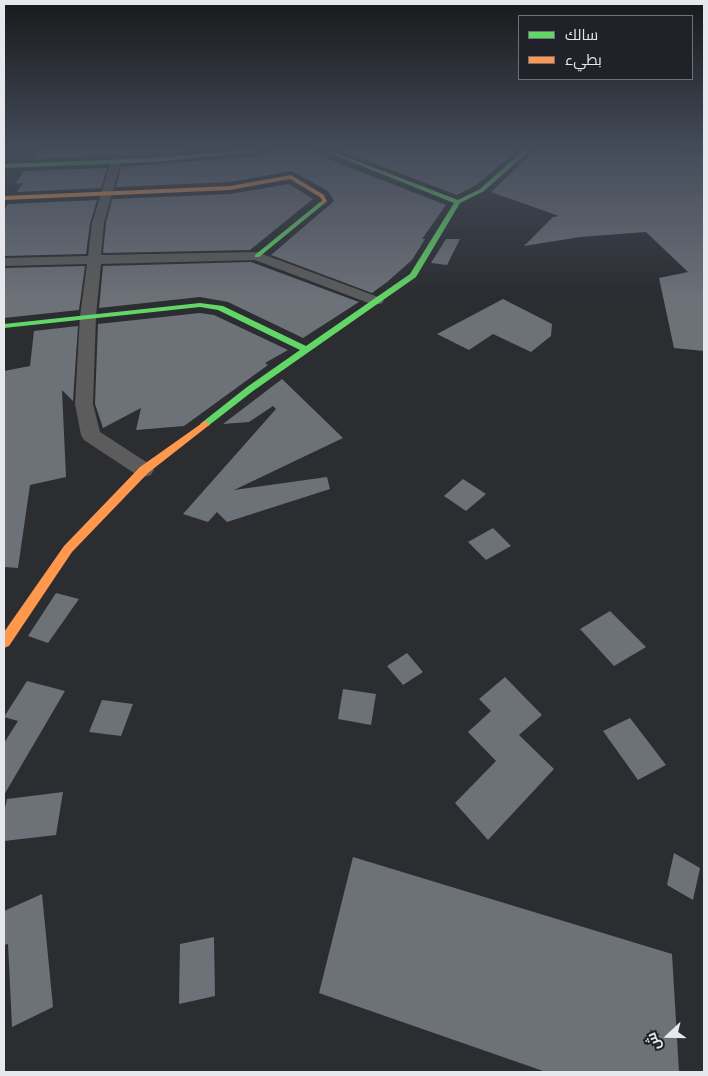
<!DOCTYPE html>
<html>
<head>
<meta charset="utf-8">
<style>
	body { margin:0 }
	#map { position:relative; width:708px; height:1076px; overflow:hidden; background:#2b2d31; font-family:"Nunito Sans",Cairo,sans-serif }
	canvas { display:block }
	.frame { position:absolute; inset:0; border:5px solid #e6e8ed; pointer-events:none }
	.legend { position:absolute; left:518px; top:15px; width:175px; height:65px; box-sizing:border-box; background:#1f2229; border:1px solid #6f7177; margin:0; padding:6px 9px; list-style:none; font-size:15px; color:#e6e8ed }
	.legend li { display:flex; align-items:center; gap:10px; height:25px }
	.legend b { width:25px; border:1px solid #6f7177 }
	.north { position:absolute; left:643px; top:1011px; width:50px; height:50px; -webkit-text-stroke:4px #1f2229; paint-order:stroke; rotate:249deg; font-size:14px; font-weight:700; line-height:20px; text-align:center; color:#e6e8ed }
	.north::after { content:''; display:block; margin:auto; width:18px; height:22px; background:#e6e8ed; clip-path:polygon(50% 0,100% 100%,50% 72%,0 100%) }
</style>
</head>
<body>
<div id="map">
<canvas width="708" height="1076"></canvas>
<div class="frame"></div>
<ul class="legend">
<li><b style="height:6px;background:#63d668"></b>سالك</li>
<li><b style="height:6px;background:#ff974d"></b>بطيء</li>
</ul>
<div class="north">ش</div>
</div>
<script>
const c = document.querySelector('canvas').getContext('2d');
c.lineJoin = 'round';
function paint(path, color) { c.fillStyle = color; c.fill(path, 'evenodd'); }
const shape = rows => new Path2D(rows.map(r => 'M' + r).join(''));
paint(shape([
	[40,150,209,150,33,159],
	[272,150,316,150,318,155,446,205,422,239,425,239,412,260,387,282,372,293,271,255,334,201,328,191,292,171,230,182,116,187,121,167,264,156],
	[339,150,518,150,476,185,457,195],
	[535,150,684,150,684,152,704,153,704,351,674,348,659,278,688,272,646,232,580,237,524,246,553,217,559,216,491,192],
	[107,168,101,188,17,192,23,183,15,184,24,171],
	[289,184,313,199,250,250,103,253,106,223,112,199,230,194],
	[97,200,90,223,86,254,4,256,4,210,8,204],
	[446,239,460,239,447,265,431,263],
	[251,262,359,302,303,338,228,302,200,297,99,308,103,266],
	[85,266,79,310,4,318,5,268],
	[503,299,552,324,551,336,531,352,493,334,469,350,437,334],
	[200,313,214,315,288,350,265,363,268,365,184,426,136,430,141,408,103,428,95,404,98,324],
	[78,326,73,401,62,390,66,477,30,485,18,568,4,567,4,371,30,366,34,331],
	[282,379,343,438,234,490,327,477,330,489,227,522,217,512,208,522,183,514,276,409,273,406,249,422,223,424],
	[463,479,486,494,466,511,444,496],
	[493,528,511,546,486,560,468,542],
	[56,593,79,599,48,643,28,636],
	[610,611,646,647,614,666,580,629],
	[407,653,423,672,403,685,387,666],
	[505,677,542,715,519,735,554,769,488,840,455,803,496,761,468,732,491,711,479,699],
	[27,681,65,691,4,795,4,743,18,721,4,717],
	[343,689,376,694,371,725,338,719],
	[102,700,133,704,121,736,89,732],
	[630,718,666,765,638,780,603,731],
	[63,792,56,835,4,841,4,812,7,799],
	[674,853,700,868,693,900,667,885],
	[353,857,672,954,679,1072,546,1072,319,993],
	[42,894,53,1007,12,1027,8,944,4,945,4,911],
	[214,937,215,996,179,1004,180,944]
]), '#6d7178');
paint(shape([
	[116,158,121,161,104,223,101,255,257,252,381,298,384,301,381,304,371,304,255,260,101,264,96,316,93,404,100,432,151,465,154,470,151,475,144,477,137,475,84,440,81,435,75,404,80,316,87,264,4,266,4,258,88,256,92,223,111,161,116,158]
]), '#5c5c5c');
paint(shape([
	[251,150,267,150,154,162,4,168,4,164,154,158,251,150],
	[322,150,328,150,458,200,480,189,524,150,530,150,484,191,460,203,416,277,253,391,208,426,202,426,200,424,247,387,300,350,218,310,200,307,4,328,4,324,200,303,223,306,306,346,410,274,454,203,322,150],
	[320,202,325,203,259,257,255,257,255,255,320,202]
]), '#63d668');
paint(shape([
	[291,175,324,195,327,202,320,204,322,200,320,197,290,179,230,190,4,200,4,196,230,186,291,175],
	[205,421,210,424,208,426,148,473,72,552,9,646,4,648,4,632,64,546,140,467,205,421]
]), '#ff974d');
const sky = c.createLinearGradient(0, 0, 0, 300);
sky.addColorStop(0, '#18191b');
sky.addColorStop(0.5, '#444c5a');
sky.addColorStop(1, '#444c5a00');
c.fillStyle = sky;
c.fillRect(0, 0, 708, 300);
</script>
</body>
</html>
